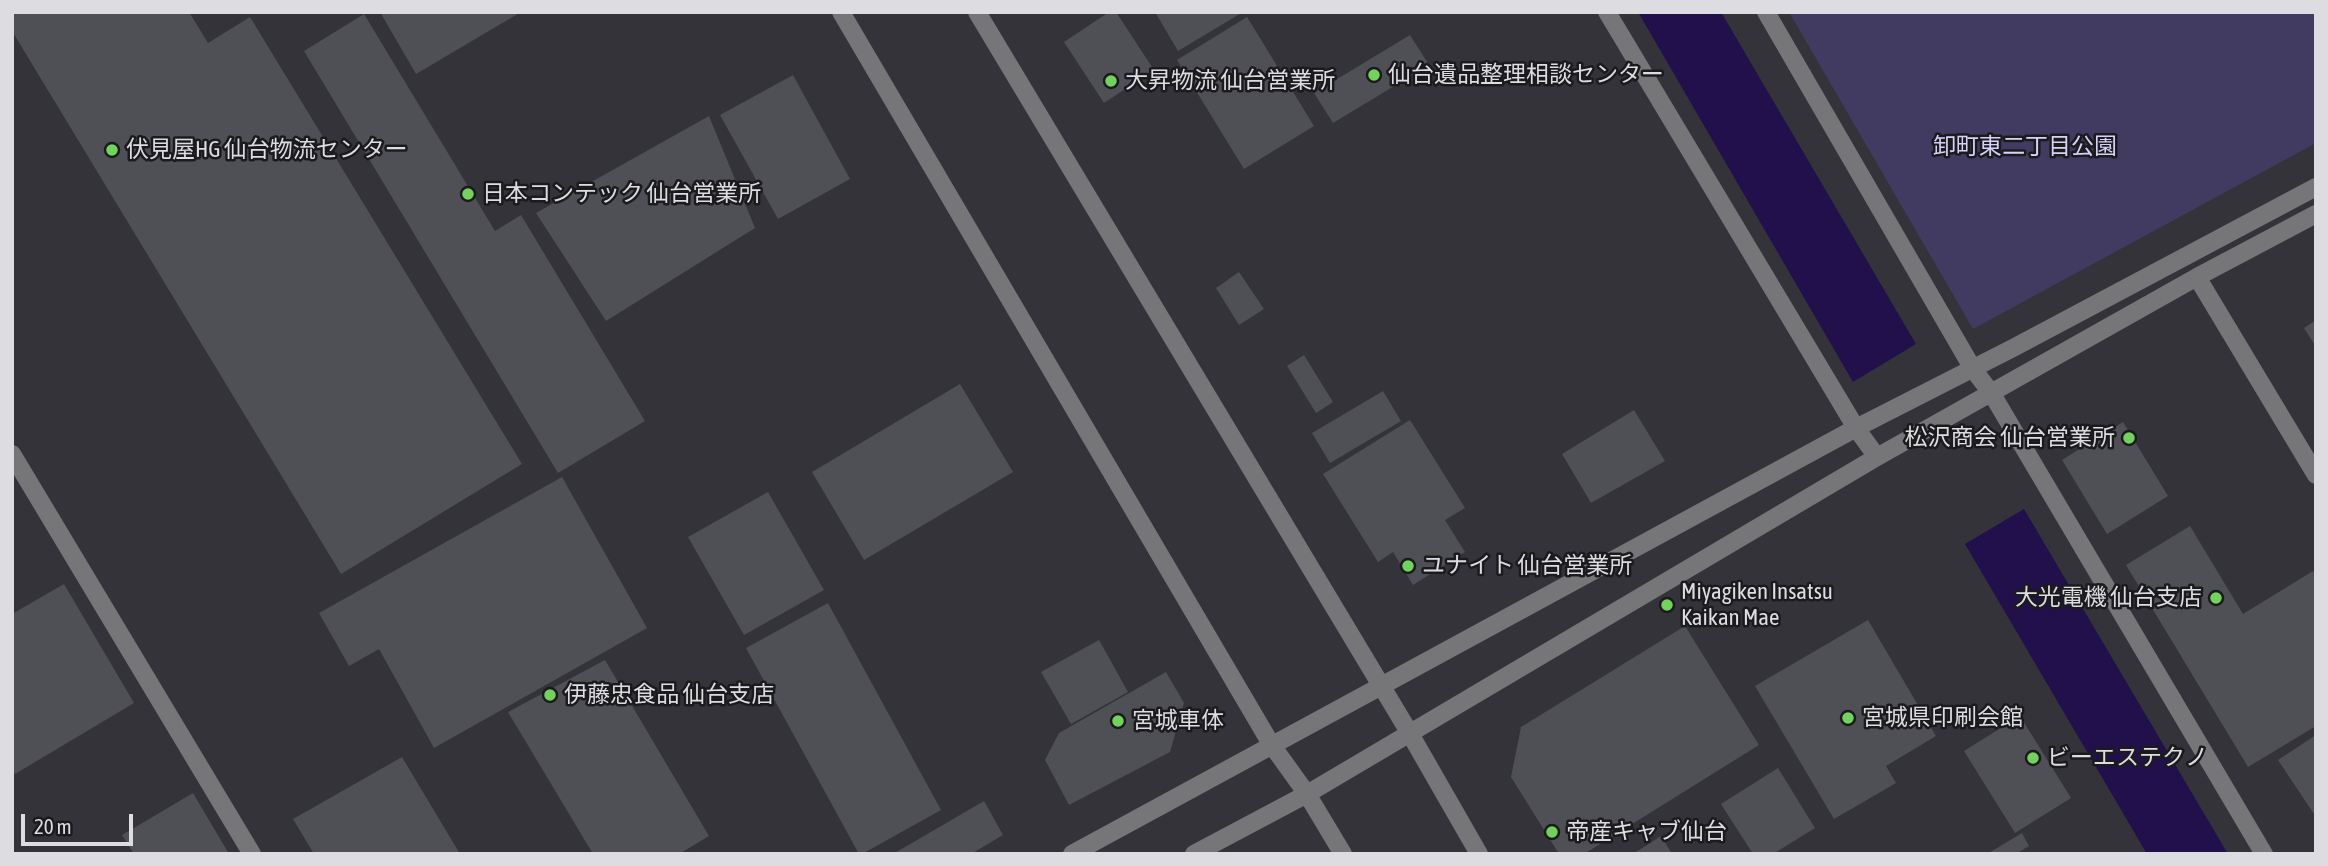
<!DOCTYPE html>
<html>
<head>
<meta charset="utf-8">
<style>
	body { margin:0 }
	#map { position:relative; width:2328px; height:866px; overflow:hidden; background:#343339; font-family:"Asap Condensed",sans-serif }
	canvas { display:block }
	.frame { position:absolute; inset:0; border:14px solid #dddce0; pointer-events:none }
	.scale { position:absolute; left:21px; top:814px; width:112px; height:32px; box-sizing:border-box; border:4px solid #dddce0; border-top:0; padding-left:9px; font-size:21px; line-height:24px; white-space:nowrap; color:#dddce0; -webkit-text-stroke:5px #1b1b1e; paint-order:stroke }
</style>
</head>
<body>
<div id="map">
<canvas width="2328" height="866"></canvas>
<div class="frame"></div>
<div class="scale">20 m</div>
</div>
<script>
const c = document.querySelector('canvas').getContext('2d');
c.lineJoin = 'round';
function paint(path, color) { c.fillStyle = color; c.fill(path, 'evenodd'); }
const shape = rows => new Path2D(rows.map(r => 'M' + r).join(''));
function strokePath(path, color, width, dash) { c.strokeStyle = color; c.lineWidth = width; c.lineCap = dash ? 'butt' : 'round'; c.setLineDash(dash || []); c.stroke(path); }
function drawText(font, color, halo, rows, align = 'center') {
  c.font = font + ' "Asap Condensed","Noto Sans JP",sans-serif'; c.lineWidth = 5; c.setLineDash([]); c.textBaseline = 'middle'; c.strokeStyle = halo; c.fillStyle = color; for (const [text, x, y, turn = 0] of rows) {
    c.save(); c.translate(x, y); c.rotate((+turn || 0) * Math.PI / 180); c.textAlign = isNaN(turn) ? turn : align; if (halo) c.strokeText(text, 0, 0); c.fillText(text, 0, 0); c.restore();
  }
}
paint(shape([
	[1789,12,2316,12,2316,143,1973,329]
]), '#413a61');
paint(shape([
	[1638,12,1721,12,1916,344,1853,382],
	[2024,509,2228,854,2147,854,1965,544]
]), '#22104c');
paint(shape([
	[12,12,189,12,208,43,250,17,522,464,341,574,12,31],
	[380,12,521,12,416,74],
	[1109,12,1116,12,1154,70,1104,103,1064,42],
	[1155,12,1243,12,1178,51],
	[364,14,495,231,521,215,645,421,558,473,304,51],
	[1247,17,1314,126,1244,169,1177,60],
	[1410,35,1429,65,1333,123,1314,93],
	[793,75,850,179,778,219,720,115],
	[709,116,755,228,606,321,536,213],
	[1239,272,1264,309,1239,325,1216,288],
	[2316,320,2316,347,2304,328],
	[1304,355,1333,402,1316,413,1287,366],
	[960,384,1013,472,864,560,812,472],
	[1383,391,1401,421,1330,463,1312,433],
	[1634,410,1665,461,1591,503,1562,454],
	[1410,420,1465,508,1445,520,1465,552,1413,585,1393,552,1378,562,1323,474],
	[2123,422,2168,496,2107,534,2062,460],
	[562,477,647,628,434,748,379,649,349,666,319,613],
	[768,492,824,590,744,635,688,537],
	[2190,526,2243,614,2313,571,2316,575,2316,726,2248,767,2126,565],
	[64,584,134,703,15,774,12,770,12,614],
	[828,603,941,810,862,854,859,854,746,648],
	[1868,620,1936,736,1886,766,1896,783,1834,819,1755,686],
	[1685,626,1759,745,1584,854,1559,854,1511,777,1521,727],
	[1099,640,1128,692,1071,724,1041,672],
	[605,660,709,836,679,854,593,854,508,712],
	[1166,672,1184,703,1170,752,1069,805,1045,760,1059,733],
	[2020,716,2071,798,2015,833,1964,751],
	[2316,735,2316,817,2278,760],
	[402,757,460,854,314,854,293,819],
	[1778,768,1815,828,1773,854,1753,854,1721,804],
	[193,793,229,854,134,854,122,835],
	[984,801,1003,835,971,854,893,854],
	[2022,833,2029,846,2016,854,1987,854],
	[1661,836,1672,854,1633,854]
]), '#4f4f56');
strokePath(shape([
	[841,12,1271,744,1307,794,1343,854],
	[977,12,1409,732,1479,854],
	[1607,12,1856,428,1877,457],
	[1766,12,1973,369,1992,394,2264,854],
	[2197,277,2316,475],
	[12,454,252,854],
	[1072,854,1856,428,2013,348,2316,187],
	[1194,854,1307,794,1877,457,2197,277,2316,214]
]), '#767679', 18);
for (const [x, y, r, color] of [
	[1374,75,7,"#73d25d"],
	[1111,81,7,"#73d25d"],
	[112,150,7,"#73d25d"],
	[468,194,7,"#73d25d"],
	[2129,438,7,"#73d25d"],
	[1408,566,7,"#73d25d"],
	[2216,598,7,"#73d25d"],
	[1667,605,7,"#73d25d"],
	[550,695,7,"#73d25d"],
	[1848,718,7,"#73d25d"],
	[1118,721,7,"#73d25d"],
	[2033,758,7,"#73d25d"],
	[1552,832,7,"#73d25d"]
]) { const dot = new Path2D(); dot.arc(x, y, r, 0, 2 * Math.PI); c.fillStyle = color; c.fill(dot); strokePath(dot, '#1b1b1e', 2.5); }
drawText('23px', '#dddce0', '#1b1b1e', [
	["仙台遺品整理相談センター",1388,75],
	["大昇物流 仙台営業所",1125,81],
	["伏見屋HG 仙台物流センター",126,150],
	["日本コンテック 仙台営業所",482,194],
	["松沢商会 仙台営業所",2115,438,"right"],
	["ユナイト 仙台営業所",1422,566],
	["Miyagiken Insatsu",1681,592],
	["Kaikan Mae",1681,618],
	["大光電機 仙台支店",2202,598,"right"],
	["伊藤忠食品 仙台支店",564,695],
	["宮城県印刷会館",1862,718],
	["宮城車体",1132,721],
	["ビーエステクノ",2047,758],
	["帝産キャブ仙台",1566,832]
], 'left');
drawText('23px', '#d5d1f8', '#1b1b1e', [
	["卸町東二丁目公園",2025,147]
]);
</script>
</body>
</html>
